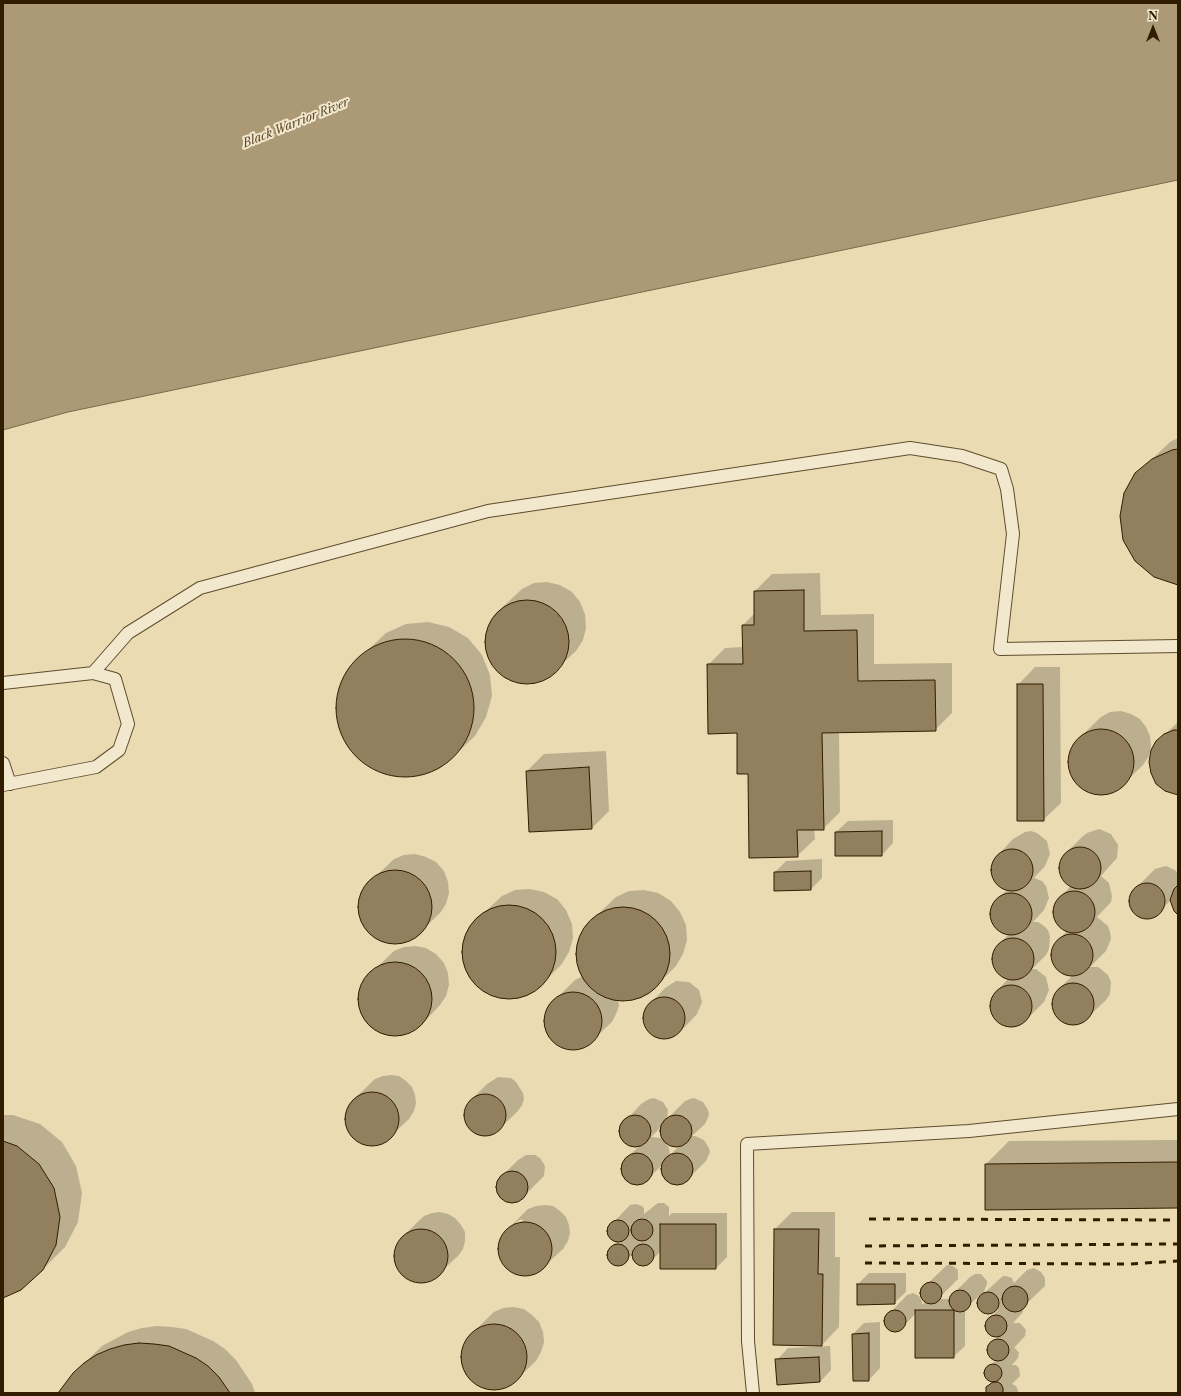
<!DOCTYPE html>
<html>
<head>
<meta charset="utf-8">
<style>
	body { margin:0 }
	#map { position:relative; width:1181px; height:1396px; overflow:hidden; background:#ebdbb3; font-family:"Libre Caslon Text",serif }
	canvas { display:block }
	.frame { position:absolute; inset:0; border:4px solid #311c00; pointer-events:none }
	.north { position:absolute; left:1133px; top:8px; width:40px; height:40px; -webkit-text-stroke:3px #f2e8ce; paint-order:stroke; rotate:0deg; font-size:11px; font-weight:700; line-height:16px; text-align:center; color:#311c00 }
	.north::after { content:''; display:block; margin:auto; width:14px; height:18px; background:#311c00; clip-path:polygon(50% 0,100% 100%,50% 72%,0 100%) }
</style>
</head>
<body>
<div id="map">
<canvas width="1181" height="1396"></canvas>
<div class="frame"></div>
<div class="north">N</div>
</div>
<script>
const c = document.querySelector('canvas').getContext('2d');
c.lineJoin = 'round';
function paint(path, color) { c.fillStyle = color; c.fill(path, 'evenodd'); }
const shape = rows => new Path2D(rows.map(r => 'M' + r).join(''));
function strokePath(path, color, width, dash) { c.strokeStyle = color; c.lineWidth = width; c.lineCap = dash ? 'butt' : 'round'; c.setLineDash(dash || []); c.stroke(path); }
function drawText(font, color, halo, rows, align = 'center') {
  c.font = font + ' "Libre Caslon Text",serif'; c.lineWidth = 4; c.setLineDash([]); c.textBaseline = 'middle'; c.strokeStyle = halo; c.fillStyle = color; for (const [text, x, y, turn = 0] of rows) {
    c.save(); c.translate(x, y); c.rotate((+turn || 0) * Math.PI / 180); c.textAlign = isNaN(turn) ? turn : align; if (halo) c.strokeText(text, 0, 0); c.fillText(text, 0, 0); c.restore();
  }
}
const water = shape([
	[3,3,1178,3,1178,180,68,412,3,430,3,3]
]);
paint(water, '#ac9a76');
strokePath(water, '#7b6847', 1);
paint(shape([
	[1178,438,1178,584,1136,474,1170,442],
	[820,573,821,615,874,614,874,664,952,663,952,713,935,730,839,732,840,812,823,829,814,829,815,839,797,856,749,773,738,732,708,665,725,648,743,647,743,625,755,613,755,591,772,574],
	[547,582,560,585,572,592,580,602,585,614,586,628,583,640,576,651,547,678,533,683,519,682,505,678,494,668,487,655,485,641,488,627,494,615,522,589,534,583],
	[428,622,449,627,468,638,482,655,490,675,492,696,486,717,475,736,457,753,439,769,416,776,392,776,370,767,352,751,340,731,336,707,341,684,352,665,386,633,406,624],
	[1035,667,1060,667,1061,803,1043,820,1018,685],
	[1121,711,1131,714,1140,719,1146,727,1150,736,1151,746,1149,756,1143,765,1117,790,1106,793,1094,793,1084,789,1076,782,1070,772,1068,761,1070,750,1076,741,1101,717,1110,712],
	[1178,722,1178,794,1157,742],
	[606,751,609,811,592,828,527,771,544,754],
	[893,820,893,843,882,855,836,832,848,821],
	[1099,829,1111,834,1118,845,1117,858,1101,876,1109,883,1112,896,1111,902,1097,917,1108,926,1110,932,1111,939,1106,951,1090,967,1098,967,1108,975,1111,982,1110,994,1106,1000,1083,1022,1076,1024,1069,1024,1062,1022,1057,1017,1053,1011,1052,1004,1053,997,1057,991,1073,975,1068,975,1062,972,1056,968,1053,962,1052,955,1053,947,1056,942,1067,931,1058,924,1054,919,1053,911,1054,904,1058,899,1071,886,1064,881,1061,874,1060,867,1061,861,1064,855,1082,837,1087,833],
	[1031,831,1037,833,1047,841,1050,854,1045,866,1034,878,1042,881,1046,886,1049,898,1044,910,1033,922,1038,922,1044,926,1048,930,1050,936,1049,949,1046,955,1032,969,1036,969,1046,977,1049,990,1044,1002,1027,1019,1021,1024,1014,1026,1007,1026,1000,1023,995,1018,991,1013,990,1005,991,998,995,993,1008,979,1002,976,996,972,993,966,992,959,993,952,997,946,1008,935,1000,932,995,927,991,921,990,914,991,907,995,901,1007,890,996,883,993,877,992,870,993,863,996,857,1013,839,1025,832],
	[415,854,426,857,436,862,444,871,448,882,449,893,446,904,440,913,413,939,401,943,388,943,377,938,367,930,361,919,359,907,362,895,367,885,394,859,404,855],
	[822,859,822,878,811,889,775,872,786,861],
	[1166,866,1175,870,1178,873,1178,914,1174,911,1171,900,1155,916,1143,917,1138,915,1134,911,1131,906,1130,900,1134,890,1155,869],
	[530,889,544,892,557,899,566,910,572,924,573,938,569,952,561,965,544,982,531,993,516,998,500,997,485,992,473,981,465,967,463,952,466,936,473,923,502,896,515,890],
	[644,890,658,893,671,901,680,912,686,925,687,940,683,954,676,966,658,984,645,994,630,999,618,999,619,1006,616,1014,612,1022,586,1046,577,1049,568,1048,559,1045,551,1039,546,1030,545,1021,547,1011,551,1004,575,980,583,976,579,969,577,953,580,937,587,925,616,897,629,891],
	[415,946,426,948,436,954,444,963,448,973,449,985,446,996,440,1005,423,1023,413,1031,401,1035,388,1035,377,1030,367,1022,361,1011,359,999,362,987,367,977,394,951,404,947],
	[676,981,689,982,699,990,702,1002,697,1014,680,1032,674,1036,667,1039,660,1039,653,1036,648,1031,644,1025,643,1018,644,1011,648,1006,665,988],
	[391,1075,399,1076,406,1081,412,1087,415,1095,416,1103,414,1111,409,1119,384,1142,376,1145,367,1145,358,1142,351,1136,346,1128,345,1118,347,1109,351,1102,375,1079,383,1076],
	[498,1077,511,1078,516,1082,523,1093,524,1099,522,1105,518,1111,495,1133,488,1135,481,1135,474,1133,469,1128,466,1122,464,1115,466,1108,469,1102,487,1084],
	[654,1098,663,1102,668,1110,667,1119,685,1101,690,1099,694,1098,703,1102,708,1110,709,1115,705,1124,692,1136,695,1136,704,1140,709,1148,710,1152,706,1161,688,1179,679,1184,669,1182,665,1179,662,1174,662,1169,663,1164,648,1179,639,1184,629,1182,625,1179,622,1169,625,1160,640,1145,632,1146,624,1141,620,1131,621,1126,641,1104,649,1099],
	[663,1125,661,1131,661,1138,651,1137],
	[665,1142,673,1146,680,1145,670,1155,669,1148],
	[3,1115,13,1115,40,1124,62,1142,76,1166,82,1193,78,1222,65,1247,42,1270,3,1297],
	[1178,1140,1178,1207,986,1209,986,1164,1009,1141],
	[526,1155,535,1155,540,1158,545,1166,544,1176,519,1201,509,1202,504,1200,500,1197,497,1187,500,1178,518,1160],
	[658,1203,664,1203,669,1207,669,1216,672,1213,727,1213,727,1257,716,1268,661,1251,648,1264,645,1265,638,1263,634,1258,634,1252,623,1264,620,1265,613,1263,608,1258,608,1251,617,1241,610,1237,608,1231,608,1228,630,1205,636,1204,642,1206,644,1208,644,1214],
	[545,1205,553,1206,560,1211,566,1217,569,1225,570,1233,568,1241,563,1249,538,1272,529,1275,520,1275,511,1272,505,1266,500,1258,498,1248,500,1239,505,1232,528,1209,536,1206],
	[522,1219,523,1221,516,1224,516,1222],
	[440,1212,448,1214,455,1218,461,1225,465,1232,465,1241,463,1249,458,1256,433,1279,425,1283,416,1282,407,1279,400,1273,395,1265,394,1256,396,1247,400,1239,424,1216,432,1213],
	[792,1212,835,1212,835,1257,840,1257,839,1327,822,1345,774,1344,775,1229],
	[947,1265,953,1266,958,1270,958,1279,938,1299,950,1299,952,1295,970,1277,975,1274,981,1274,987,1281,987,1284,983,1294,1003,1276,1006,1276,1012,1278,1014,1283,1027,1270,1034,1268,1041,1272,1045,1278,1045,1286,1023,1307,1023,1312,1013,1323,1020,1323,1026,1330,1025,1336,1014,1348,1016,1349,1019,1353,1018,1358,1012,1365,1016,1365,1019,1368,1020,1376,1012,1384,1016,1386,1018,1390,1018,1393,988,1393,987,1387,995,1379,989,1379,986,1375,986,1370,997,1359,994,1358,989,1353,988,1350,991,1344,998,1336,991,1334,986,1329,988,1320,999,1309,990,1313,983,1312,981,1309,978,1303,982,1293,965,1309,965,1346,953,1357,916,1313,900,1330,890,1329,886,1324,886,1317,907,1295,913,1293,919,1296,922,1301,922,1305,926,1301,922,1296,922,1289],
	[869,1273,906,1273,906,1292,894,1303,858,1284],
	[513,1307,524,1309,532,1315,539,1322,543,1332,544,1342,541,1352,536,1361,518,1378,509,1385,499,1389,488,1389,477,1385,468,1377,463,1368,461,1356,463,1346,468,1337,494,1312,503,1308],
	[880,1322,880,1368,869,1380,854,1380,853,1334,864,1323],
	[157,1326,172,1327,186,1329,213,1341,225,1349,236,1360,252,1384,255,1393,59,1393,73,1374,102,1346,128,1332,142,1328],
	[830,1346,831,1370,820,1382,777,1360,788,1348],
	[518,1392,523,1393,507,1393,508,1393]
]), '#0003');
const building = shape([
	[1178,449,1178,585,1154,577,1135,561,1123,540,1120,516,1124,493,1135,473,1152,459,1172,450,1178,449],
	[804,590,804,631,857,630,858,681,935,680,936,731,822,733,824,830,797,830,798,857,749,858,748,774,737,774,737,733,708,734,707,664,743,664,742,625,754,625,754,591,804,590],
	'485 642a42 42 0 1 1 84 0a42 42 0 1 1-84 0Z',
	'336 708a69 69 0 1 1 138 0a69 69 0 1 1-138 0Z',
	[1017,684,1043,684,1044,821,1017,821,1017,684],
	'1068 762a33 33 0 1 1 66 0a33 33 0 1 1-66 0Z',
	[1174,730,1178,730,1178,795,1165,791,1156,784,1151,773,1149,762,1151,750,1156,741,1164,734,1174,730],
	[589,767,592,829,529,832,526,771,589,767],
	[882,831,882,856,835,856,835,832,882,831],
	'1059 868a21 21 0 1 1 42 0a21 21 0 1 1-42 0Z',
	'991 870a21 21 0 1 1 42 0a21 21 0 1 1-42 0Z',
	'358 907a37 37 0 1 1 74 0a37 37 0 1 1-74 0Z',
	[811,871,811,890,774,891,774,872,811,871],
	'1129 901a18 18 0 1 1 36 0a18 18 0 1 1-36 0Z',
	[1178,885,1178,915,1174,911,1170,900,1174,889,1178,885],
	'1053 912a21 21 0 1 1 42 0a21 21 0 1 1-42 0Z',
	'990 914a21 21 0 1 1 42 0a21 21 0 1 1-42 0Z',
	'462 952a47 47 0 1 1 94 0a47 47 0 1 1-94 0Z',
	'576 954a47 47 0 1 1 94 0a47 47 0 1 1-94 0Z',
	'1051 955a21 21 0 1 1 42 0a21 21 0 1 1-42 0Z',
	'992 959a21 21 0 1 1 42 0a21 21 0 1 1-42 0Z',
	'358 999a37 37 0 1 1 74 0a37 37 0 1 1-74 0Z',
	'1052 1004a21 21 0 1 1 42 0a21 21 0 1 1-42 0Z',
	'990 1006a21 21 0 1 1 42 0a21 21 0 1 1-42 0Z',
	'544 1021a29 29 0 1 1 58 0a29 29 0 1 1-58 0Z',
	'643 1018a21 21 0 1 1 42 0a21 21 0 1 1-42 0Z',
	'345 1119a27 27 0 1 1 54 0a27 27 0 1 1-54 0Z',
	'464 1115a21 21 0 1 1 42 0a21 21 0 1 1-42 0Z',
	'660 1131a16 16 0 1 1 32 0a16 16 0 1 1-32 0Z',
	'619 1131a16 16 0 1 1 32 0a16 16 0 1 1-32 0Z',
	[3,1141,17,1146,39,1164,54,1188,60,1217,56,1245,43,1270,21,1290,3,1298,3,1141],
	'661 1169a16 16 0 1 1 32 0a16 16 0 1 1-32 0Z',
	'621 1169a16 16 0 1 1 32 0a16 16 0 1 1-32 0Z',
	[1178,1162,1178,1208,985,1210,985,1164,1178,1162],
	'496 1187a16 16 0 1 1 32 0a16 16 0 1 1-32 0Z',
	'631 1230a11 11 0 1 1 22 0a11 11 0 1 1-22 0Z',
	'607 1231a11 11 0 1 1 22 0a11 11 0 1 1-22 0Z',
	'498 1249a27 27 0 1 1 54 0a27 27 0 1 1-54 0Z',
	[660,1224,716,1224,716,1269,660,1269,660,1224],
	'394 1256a27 27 0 1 1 54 0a27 27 0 1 1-54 0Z',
	[774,1229,819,1229,818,1274,823,1274,822,1346,773,1345,774,1229],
	'607 1255a11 11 0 1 1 22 0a11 11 0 1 1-22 0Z',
	'632 1255a11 11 0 1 1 22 0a11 11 0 1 1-22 0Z',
	'920 1293a11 11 0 1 1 22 0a11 11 0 1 1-22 0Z',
	[857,1284,895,1284,895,1304,857,1305,857,1284],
	'1002 1299a13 13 0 1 1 26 0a13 13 0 1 1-26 0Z',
	'949 1301a11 11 0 1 1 22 0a11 11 0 1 1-22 0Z',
	'977 1303a11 11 0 1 1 22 0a11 11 0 1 1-22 0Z',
	[915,1310,954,1310,954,1358,915,1358,915,1310],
	'884 1321a11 11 0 1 1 22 0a11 11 0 1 1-22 0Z',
	'985 1326a11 11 0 1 1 22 0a11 11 0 1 1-22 0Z',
	'461 1357a33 33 0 1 1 66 0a33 33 0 1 1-66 0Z',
	[869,1333,869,1381,853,1381,852,1334,869,1333],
	'987 1350a11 11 0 1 1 22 0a11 11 0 1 1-22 0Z',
	[139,1343,154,1344,169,1346,196,1358,208,1366,219,1377,230,1393,58,1393,73,1373,84,1363,96,1355,110,1349,124,1345,139,1343],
	[819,1357,820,1382,777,1385,775,1359,819,1357],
	'984 1373a9 9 0 1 1 18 0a9 9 0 1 1-18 0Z',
	[993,1382,998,1382,1001,1384,1003,1388,1003,1393,986,1393,986,1387,993,1382]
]);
paint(building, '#927f5d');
strokePath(building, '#311c00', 1);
const lane = shape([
	[93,673,128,633,200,588,488,511,910,448,962,456,1001,469,1007,489,1013,534,1000,649,1178,646],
	[3,683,93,673,115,679,128,724,119,750,96,767,3,785],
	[3,763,10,784],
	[753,1393,748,1341,747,1144,969,1131,1178,1109]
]);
strokePath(lane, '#604c2d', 14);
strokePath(lane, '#f2e8ce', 12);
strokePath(shape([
	[869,1219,1178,1220],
	[865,1246,1178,1244],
	[865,1263,1129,1264,1178,1261]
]), '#311c00', 3, [7, 7]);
drawText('italic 12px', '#5c4829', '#f2e8ce', [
	["Black Warrior River",296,123,-22]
]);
</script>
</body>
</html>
